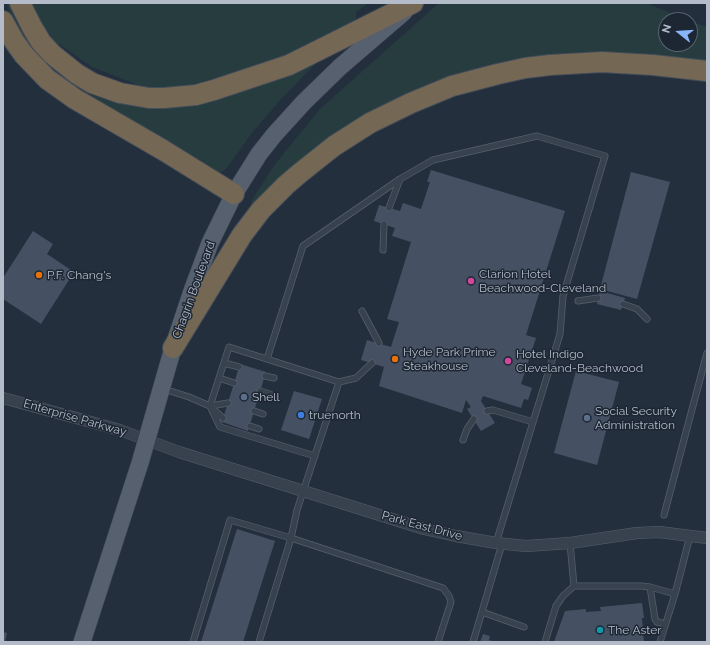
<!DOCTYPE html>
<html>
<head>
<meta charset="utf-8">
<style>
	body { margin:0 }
	#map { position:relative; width:710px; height:645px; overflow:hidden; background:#242f3e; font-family:Raleway,sans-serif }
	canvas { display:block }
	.frame { position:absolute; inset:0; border:4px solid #b4bcc9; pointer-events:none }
	.north { position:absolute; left:658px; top:12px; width:40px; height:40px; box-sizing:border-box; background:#1d2633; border:1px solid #59626f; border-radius:50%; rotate:287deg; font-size:11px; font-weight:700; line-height:16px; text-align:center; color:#b4bcc9 }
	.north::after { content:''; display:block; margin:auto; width:14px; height:18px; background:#8ab4f8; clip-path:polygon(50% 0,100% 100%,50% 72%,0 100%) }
</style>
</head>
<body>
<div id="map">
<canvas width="710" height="645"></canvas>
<div class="frame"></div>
<div class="north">N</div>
</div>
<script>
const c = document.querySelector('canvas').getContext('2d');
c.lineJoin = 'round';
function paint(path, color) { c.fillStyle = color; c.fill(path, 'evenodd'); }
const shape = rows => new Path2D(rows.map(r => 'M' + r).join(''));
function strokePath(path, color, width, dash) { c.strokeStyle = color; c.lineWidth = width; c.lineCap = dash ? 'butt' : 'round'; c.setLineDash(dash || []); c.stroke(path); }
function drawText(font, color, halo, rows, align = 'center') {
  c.font = font + ' Raleway,sans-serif'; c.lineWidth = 3; c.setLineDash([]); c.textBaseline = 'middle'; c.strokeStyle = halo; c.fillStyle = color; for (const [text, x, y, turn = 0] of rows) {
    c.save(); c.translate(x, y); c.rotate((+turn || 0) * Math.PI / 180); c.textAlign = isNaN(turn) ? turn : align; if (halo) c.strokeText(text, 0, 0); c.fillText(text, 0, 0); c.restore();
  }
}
paint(shape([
	[6,3,13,3,28,31,128,103,319,60,282,98,252,133,226,169,222,172,217,172,211,170,205,163,78,90,49,68,29,46,15,23],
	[28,3,369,3,356,12,356,19,310,48,271,60,212,85,176,91,143,87,92,67,56,42,33,14],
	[439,3,646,3,688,20,666,20,666,44,690,44,690,21,707,27,707,64,629,56,415,92,249,211,253,198,276,163,320,109]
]), '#263c3f');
paint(shape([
	[431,170,565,211,526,335,536,338,521,384,532,388,528,400,524,399,521,408,483,396,481,401,495,423,481,431,467,409,471,407,466,400,462,413,379,386,384,367,361,360,367,340,391,347,399,322,387,319,411,242,392,236,395,228,374,221,379,205,400,211,403,203,421,209,430,182,427,182],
	[631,172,670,182,637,299,600,289],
	[33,231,53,244,47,254,74,272,41,324,3,299,3,278],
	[600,291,625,298,621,310,597,304],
	[240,364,266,372,248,431,222,422],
	[576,371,619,382,597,465,554,453],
	[294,391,322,399,309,439,281,430],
	[237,529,275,541,243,642,201,642],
	[642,603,644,618,642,618,644,642,554,642,565,611,586,609,586,612,601,611,600,607],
	[3,632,7,633,5,642,3,642],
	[483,634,490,636,489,640,495,642,480,642]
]), '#455162');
const lane = shape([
	[389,208,400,179],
	[383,250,384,224],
	[578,301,598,298],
	[623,304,637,309,647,319],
	[362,311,379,343],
	[267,359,303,246,400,179,433,160,537,136,605,156,563,296,560,334,496,543],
	[224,363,239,367],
	[265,376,274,378],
	[219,378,234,383],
	[164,389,189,397,210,406,229,347,339,382,356,378,372,363],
	[260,391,270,394],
	[210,406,220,427,315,456],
	[210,406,228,403],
	[212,408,223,418],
	[254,411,263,414],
	[487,411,493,410,533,422],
	[250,426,259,429],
	[463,440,467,429,474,419],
	[664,515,707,353],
	[574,586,641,586,650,587,675,594,690,536],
	[650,587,655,619,657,622,665,624],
	[482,612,524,627],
	[193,642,230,520,291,538,297,510,339,382],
	[259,642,291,538,443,588,449,596,451,602,438,642],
	[473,642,502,544],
	[545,642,556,606,563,596,574,586,570,543],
	[660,642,675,594]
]);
const street = shape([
	[3,398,120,430,179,452,424,529,456,536,496,543,526,546,570,543,637,533,659,532,707,538]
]);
const primary = shape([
	[82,642,140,463,173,348,192,291,210,243,234,194,259,154,274,135,304,102,340,67,404,12]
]);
const highway = shape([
	[20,3,32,27,41,42,52,54,77,74,92,83,120,93,149,98,164,98,196,95,214,90,289,65,413,3],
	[3,21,14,41,24,55,47,79,75,99,163,150,234,194],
	[173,348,242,235,261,210,286,185,300,173,334,146,370,123,411,103,452,86,498,74,525,68,550,65,602,62,653,65,707,71]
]);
strokePath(lane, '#565f6c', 7);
strokePath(street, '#565f6c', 12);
strokePath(primary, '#414a57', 18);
strokePath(highway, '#434c59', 22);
strokePath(lane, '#38414e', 5.5);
strokePath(street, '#38414e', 11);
strokePath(primary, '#56606e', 17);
strokePath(highway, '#746855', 20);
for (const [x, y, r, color] of [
	[39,275,4,"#e8710a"],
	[471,281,4,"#d1479c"],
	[395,359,4,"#e8710a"],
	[508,361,4,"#d1479c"],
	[244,397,4,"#5c6f8a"],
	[301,415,4,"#3f7fe0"],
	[587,418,4,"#5c6f8a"],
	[600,630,4,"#0f9aa8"]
]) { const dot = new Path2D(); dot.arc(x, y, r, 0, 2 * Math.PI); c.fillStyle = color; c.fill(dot); strokePath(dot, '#1d2633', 1.5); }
drawText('12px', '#b4bcc9', '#1d2633', [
	["Clarion Hotel",479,274],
	["Beachwood-Cleveland",479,288],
	["P.F. Chang's",47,275],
	["Hyde Park Prime",403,352],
	["Steakhouse",403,366],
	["Hotel Indigo",516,354],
	["Cleveland-Beachwood",516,368],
	["Shell",252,397],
	["Social Security",595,411],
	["Administration",595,425],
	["truenorth",309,415],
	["The Aster",608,630]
], 'left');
drawText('12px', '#b4bcc9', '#1d2633', [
	["Chagrin Boulevard",194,290,-70],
	["Enterprise Parkway",75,418,16],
	["Park East Drive",422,526,15]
]);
</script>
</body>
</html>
